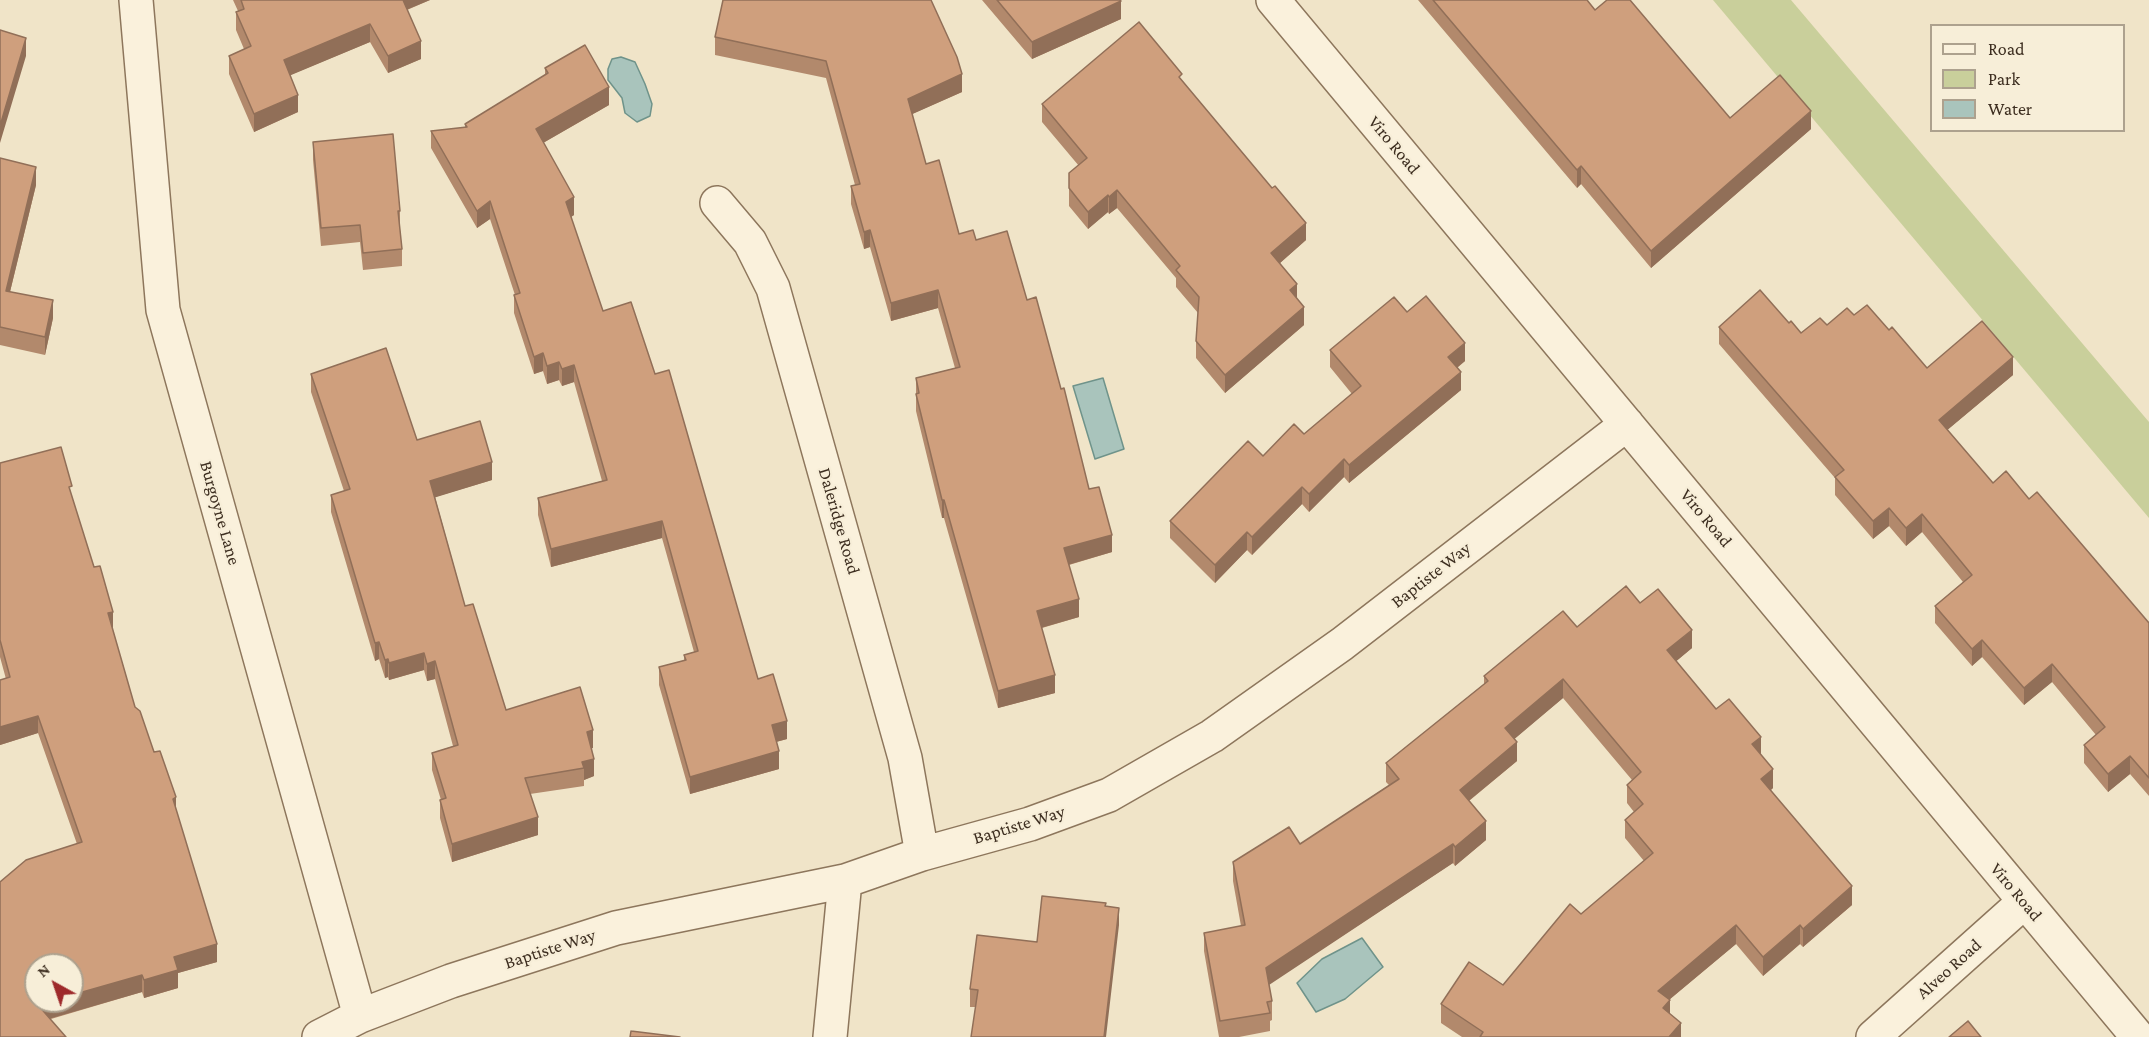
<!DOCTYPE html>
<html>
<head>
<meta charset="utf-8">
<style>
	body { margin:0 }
	#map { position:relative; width:2149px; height:1037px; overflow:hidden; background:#f0e4c8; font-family:"Crimson Pro",serif }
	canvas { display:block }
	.legend { position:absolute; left:1930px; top:24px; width:195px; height:108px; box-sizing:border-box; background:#f7eed8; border:2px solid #ada18e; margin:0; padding:8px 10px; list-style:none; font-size:18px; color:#3d2e20 }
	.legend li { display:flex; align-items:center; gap:12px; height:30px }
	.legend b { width:30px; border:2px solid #ada18e }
	.north { position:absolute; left:24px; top:953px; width:60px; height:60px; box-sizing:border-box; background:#f7eed8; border:2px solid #ada18e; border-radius:50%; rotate:320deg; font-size:16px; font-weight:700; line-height:24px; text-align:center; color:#3d2e20 }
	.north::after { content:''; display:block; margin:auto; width:21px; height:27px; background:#9e2a2b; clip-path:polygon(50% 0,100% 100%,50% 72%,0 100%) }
</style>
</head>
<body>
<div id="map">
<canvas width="2149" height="1037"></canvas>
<ul class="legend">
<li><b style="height:8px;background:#faf1dc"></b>Road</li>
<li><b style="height:16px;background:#c9cf9b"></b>Park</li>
<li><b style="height:16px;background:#a9c4bc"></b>Water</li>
</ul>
<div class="north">N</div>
</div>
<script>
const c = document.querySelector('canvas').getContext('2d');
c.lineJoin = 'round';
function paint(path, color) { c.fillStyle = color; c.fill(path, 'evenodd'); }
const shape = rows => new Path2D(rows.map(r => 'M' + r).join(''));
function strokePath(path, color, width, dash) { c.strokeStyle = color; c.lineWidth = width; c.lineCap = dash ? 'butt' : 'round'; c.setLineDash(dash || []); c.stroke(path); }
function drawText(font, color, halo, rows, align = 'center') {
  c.font = font + ' "Crimson Pro",serif'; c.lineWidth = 4.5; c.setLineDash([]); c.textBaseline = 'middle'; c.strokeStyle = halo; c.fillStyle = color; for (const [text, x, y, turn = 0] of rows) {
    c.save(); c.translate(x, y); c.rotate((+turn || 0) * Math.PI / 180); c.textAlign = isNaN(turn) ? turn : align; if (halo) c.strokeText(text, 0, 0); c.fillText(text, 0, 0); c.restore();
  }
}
paint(shape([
	[1713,0,1791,0,2149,422,2149,518]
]), '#c9cf9b');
const water = shape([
	[621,57,635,62,645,84,652,104,650,116,637,122,625,113,622,98,608,80,608,69,612,59,621,57],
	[1103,378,1124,449,1095,459,1073,386,1103,378],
	[1362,938,1383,967,1345,999,1316,1012,1297,983,1322,959,1362,938]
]);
paint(water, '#a9c4bc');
strokePath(water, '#6f938a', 1.5);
const street = shape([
	[136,0,163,310,360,1016],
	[1273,0,2138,1037],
	[717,203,750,242,773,288,905,758,922,854],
	[319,1037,360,1016,451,981,616,928,845,881,922,854,1030,824,1109,795,1212,736,1342,644,1627,424],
	[830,1037,845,881],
	[1873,1037,2024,902]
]);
strokePath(street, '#8d765c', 36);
strokePath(street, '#faf1dc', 33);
paint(shape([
	[233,0,430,0,407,10,421,59,388,73,370,42,290,75,298,112,254,132,229,74,229,56,244,49,236,30,236,12,238,11],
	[723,0,962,92,912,114,926,164,959,234,976,240,1027,300,1089,489,1112,552,1069,565,1079,617,1042,628,1055,693,998,708,944,518,942,518,916,411,916,378,955,368,938,308,891,321,870,247,864,249,851,204,851,186,855,185,826,78,715,55,715,37],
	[982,0,1120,0,1121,19,1032,59],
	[1418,0,1587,0,1595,10,1730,118,1811,129,1651,268,1581,184,1577,188],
	[545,68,609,105,543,143,574,215,571,217,603,311,655,374,758,679,787,739,776,742,779,769,690,794,659,685,659,667,684,661,684,655,694,652,662,538,551,567,538,515,538,498,602,481,574,382,562,386,559,380,547,384,543,371,534,374,514,313,514,295,515,295,490,219,477,228,431,148,431,131,465,128,465,124,545,75],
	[1182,81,1306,240,1280,263,1297,299,1304,325,1225,393,1196,358,1196,341,1198,313,1176,287,1176,278,1117,208,1109,214,1108,212,1088,229,1069,206,1069,173,1079,166,1042,122,1042,104],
	[313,142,400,211,400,229,402,249,402,266,363,270,360,242,321,246,313,160],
	[0,158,36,185,10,292,53,318,45,355,0,345],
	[1407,312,1465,361,1457,368,1461,390,1349,483,1344,477,1309,512,1302,504,1252,555,1247,550,1215,583,1170,538,1170,521,1263,456,1304,434,1352,394,1330,367,1330,350],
	[1854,315,1889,330,1927,368,2013,375,1947,430,1993,483,2029,499,2149,623,2149,796,2130,774,2108,792,2084,763,2084,745,2096,735,2052,682,2024,705,1982,657,1972,666,1935,623,1935,606,1963,582,1922,532,1906,546,1889,526,1873,539,1835,495,1835,478,1719,344,1719,327,1789,323,1801,333],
	[311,374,417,440,492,480,435,497,465,606,506,710,593,748,592,748,594,776,584,780,584,786,530,794,538,835,452,862,440,818,440,800,441,800,432,770,432,753,453,746,435,679,427,681,424,670,389,680,388,677,385,678,379,659,375,661,331,512,331,495,344,491,311,392],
	[0,463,72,497,113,630,135,707,154,752,176,811,217,962,178,973,178,988,144,998,142,992,51,1019,0,1037,77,844,38,733,0,745,0,680,6,679,0,657],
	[1640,603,1692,648,1676,661,1716,709,1761,754,1773,788,1771,790,1852,905,1803,947,1800,944,1763,976,1736,944,1669,1000,1670,1014,1681,1037,1462,1037,1441,1023,1441,1004,1503,985,1581,914,1644,861,1625,838,1625,820,1634,812,1627,803,1627,785,1632,780,1563,698,1514,739,1517,761,1469,801,1486,840,1455,866,1453,863,1269,984,1272,1001,1272,1020,1270,1021,1270,1031,1239,1037,1219,1037,1204,951,1204,933,1241,926,1233,881,1233,862,1300,844,1389,785,1386,782,1386,763,1484,684,1484,676,1577,627],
	[1106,906,1119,925,975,1007,970,1007,970,989,1037,942]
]), '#b2896c');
paint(shape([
	[401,0,430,0,401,12],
	[1121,1,1121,19,1032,59,1032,42],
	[370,24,370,42,284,78,284,60],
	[26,38,26,56,0,143,0,126],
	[421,41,421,59,388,73,388,56],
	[962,74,962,92,908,116,908,99],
	[609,87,609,105,536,147,536,129],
	[298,95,298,112,254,132,254,114],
	[1811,111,1811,129,1651,268,1651,251],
	[1581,166,1581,184,1577,188,1577,170],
	[36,167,36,185,6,308,6,291],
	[1117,190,1117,208,1109,214,1109,197],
	[1108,195,1108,212,1088,229,1088,212],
	[574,197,574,215,566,220,566,202],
	[490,201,490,219,477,228,477,211],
	[1306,223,1306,240,1271,271,1271,253],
	[870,230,870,247,864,249,864,232],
	[1297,284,1297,301,1290,290],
	[938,290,938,308,891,321,891,303],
	[53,300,53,318,45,355,45,337],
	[1304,307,1304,325,1225,393,1225,375],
	[1465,343,1465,361,1448,375,1448,357],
	[543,353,543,371,534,374,534,357],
	[2013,357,2013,375,1939,437,1939,420],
	[559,362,559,380,547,384,547,366],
	[574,365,574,382,562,386,562,369],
	[1461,372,1461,390,1349,483,1349,465],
	[1344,459,1344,477,1309,512,1309,494],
	[492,462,492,480,430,499,430,481],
	[1302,487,1302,504,1252,555,1252,537],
	[942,500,944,500,944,518,942,518],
	[1889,508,1889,526,1873,539,1873,521],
	[1922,514,1922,532,1906,546,1906,528],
	[662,521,662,538,551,567,551,549],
	[1247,532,1247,550,1215,583,1215,565],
	[1112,535,1112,552,1064,566,1064,548],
	[1079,599,1079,617,1037,629,1037,611],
	[113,612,113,630,108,613],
	[1692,630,1692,648,1667,669,1667,650],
	[1982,640,1982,657,1972,666,1972,649],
	[379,642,379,659,375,661,375,643],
	[424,653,424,670,389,680,389,663],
	[388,659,388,677,385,678,385,660],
	[435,661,435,679,427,681,427,664],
	[2052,664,2052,682,2024,705,2024,688],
	[1055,675,1055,693,998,708,998,691],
	[1563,679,1563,698,1505,747,1505,728],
	[38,716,38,733,0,745,0,727],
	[787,721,787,739,772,743,772,725],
	[593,730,593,748,587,750,587,732],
	[1761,737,1761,755,1752,744],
	[1517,742,1517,761,1460,808,1460,790],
	[779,751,779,769,690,794,690,777],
	[2130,756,2130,774,2108,792,2108,774],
	[594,759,594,776,584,780,584,768,582,762],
	[1773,769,1773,788,1761,798,1761,779],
	[176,797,176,815,173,799],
	[538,817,538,835,452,862,452,844],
	[1486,821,1486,840,1455,866,1455,847],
	[1453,844,1453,863,1266,987,1266,968],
	[1852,886,1852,905,1803,947,1803,929],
	[1119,908,1119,925,1106,1037,1104,1037],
	[1736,925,1736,944,1658,1009,1658,991],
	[1800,925,1800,944,1763,976,1763,957],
	[217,944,217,962,178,973,178,988,144,998,144,980,174,957],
	[142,975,142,992,38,1022,38,1005,51,1001,72,1001,72,995],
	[1670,1000,1670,1019,1663,1008],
	[1681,1023,1681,1037,1669,1037]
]), '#916f58');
const building = shape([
	[241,0,403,0,421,41,388,56,370,24,284,60,298,95,254,114,229,56,251,46,236,12,244,9,241,0],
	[723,0,931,0,957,57,962,74,908,99,926,164,939,160,959,234,973,230,976,240,1007,231,1027,300,1036,297,1061,389,1064,388,1089,489,1099,487,1112,535,1064,548,1079,599,1037,611,1055,675,998,691,944,500,942,500,916,394,919,393,916,378,960,367,938,290,891,303,870,230,864,232,851,186,860,184,826,61,715,37,723,0],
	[997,0,1120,0,1121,1,1032,42,997,0],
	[1433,0,1587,0,1595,10,1607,0,1630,0,1730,118,1780,75,1811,111,1651,251,1581,166,1577,170,1433,0],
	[1139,22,1182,74,1179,77,1272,188,1275,186,1306,223,1271,253,1297,284,1290,290,1304,307,1225,375,1196,341,1199,297,1176,270,1180,266,1117,190,1109,197,1108,195,1088,212,1069,188,1069,173,1087,158,1042,104,1139,22],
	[0,30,26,38,0,126,0,30],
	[585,45,609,87,536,129,574,197,566,202,603,311,631,302,655,374,669,370,758,679,773,674,787,721,772,725,779,751,690,777,659,667,686,660,684,655,698,651,662,521,551,549,538,498,607,480,574,365,562,369,559,362,547,366,543,353,534,357,514,295,520,293,490,201,477,211,431,131,467,127,465,124,548,73,545,68,585,45],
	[393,134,400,211,398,211,402,249,363,253,360,225,321,228,313,142,393,134],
	[0,158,36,167,6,291,53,300,45,337,0,327,0,158],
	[1760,290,1789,323,1791,321,1801,333,1820,318,1827,325,1847,308,1854,315,1867,305,1889,330,1892,327,1927,368,1982,321,2013,357,1939,420,1993,483,2006,471,2029,499,2037,492,2149,623,2149,778,2130,756,2108,774,2084,745,2105,727,2052,664,2024,688,1982,640,1972,649,1935,606,1972,575,1922,514,1906,528,1889,508,1873,521,1835,477,1844,470,1719,327,1760,290],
	[1426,296,1465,343,1448,357,1461,372,1349,465,1344,459,1309,494,1302,487,1252,537,1247,532,1215,565,1170,521,1248,441,1263,456,1294,424,1304,434,1361,386,1330,350,1394,297,1407,312,1426,296],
	[386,348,417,440,480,421,492,462,430,481,465,606,473,604,506,710,580,687,593,730,587,732,594,759,582,762,584,768,525,778,538,817,452,844,440,800,446,798,432,753,458,745,435,661,427,664,424,653,389,663,388,659,385,660,379,642,375,643,331,495,350,489,311,374,386,348],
	[61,447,72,486,69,487,94,567,100,566,113,612,108,613,135,707,140,711,154,752,160,751,176,797,173,799,217,944,174,957,178,970,144,980,142,975,72,995,72,965,36,965,36,1001,51,1001,38,1005,66,1037,0,1037,0,882,26,860,82,842,38,716,0,727,0,680,10,677,0,640,0,463,61,447],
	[1626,586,1640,603,1658,589,1692,630,1667,650,1716,709,1729,699,1761,737,1752,744,1773,769,1761,779,1852,886,1803,929,1800,925,1763,957,1736,925,1658,991,1670,1000,1663,1008,1681,1023,1669,1037,1480,1037,1483,1032,1441,1004,1469,962,1503,985,1570,904,1581,914,1653,853,1625,820,1643,804,1627,785,1641,772,1563,679,1505,728,1517,742,1460,790,1486,821,1455,847,1453,844,1266,968,1272,1001,1267,1002,1270,1013,1220,1021,1204,933,1245,925,1233,862,1289,827,1300,844,1399,779,1386,763,1488,681,1484,676,1563,611,1577,627,1626,586],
	[1042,896,1106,903,1105,906,1119,908,1104,1037,971,1037,978,990,970,989,977,935,1037,942,1042,896],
	[1968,1021,1981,1037,1949,1037,1968,1021],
	[631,1031,680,1037,630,1037,631,1031]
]);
paint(building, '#cf9f7d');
strokePath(building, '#916f58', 1.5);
drawText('18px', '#3d2e20', '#f7eed8', [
	["Viro Road",1394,145,50],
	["Burgoyne Lane",220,513,74],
	["Viro Road",1706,518,50],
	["Daleridge Road",839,521,74],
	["Baptiste Way",1431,575,-38],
	["Baptiste Way",1019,825,-17],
	["Viro Road",2016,892,50],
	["Baptiste Way",550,949,-18],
	["Alveo Road",1949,969,-42]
]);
</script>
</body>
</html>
